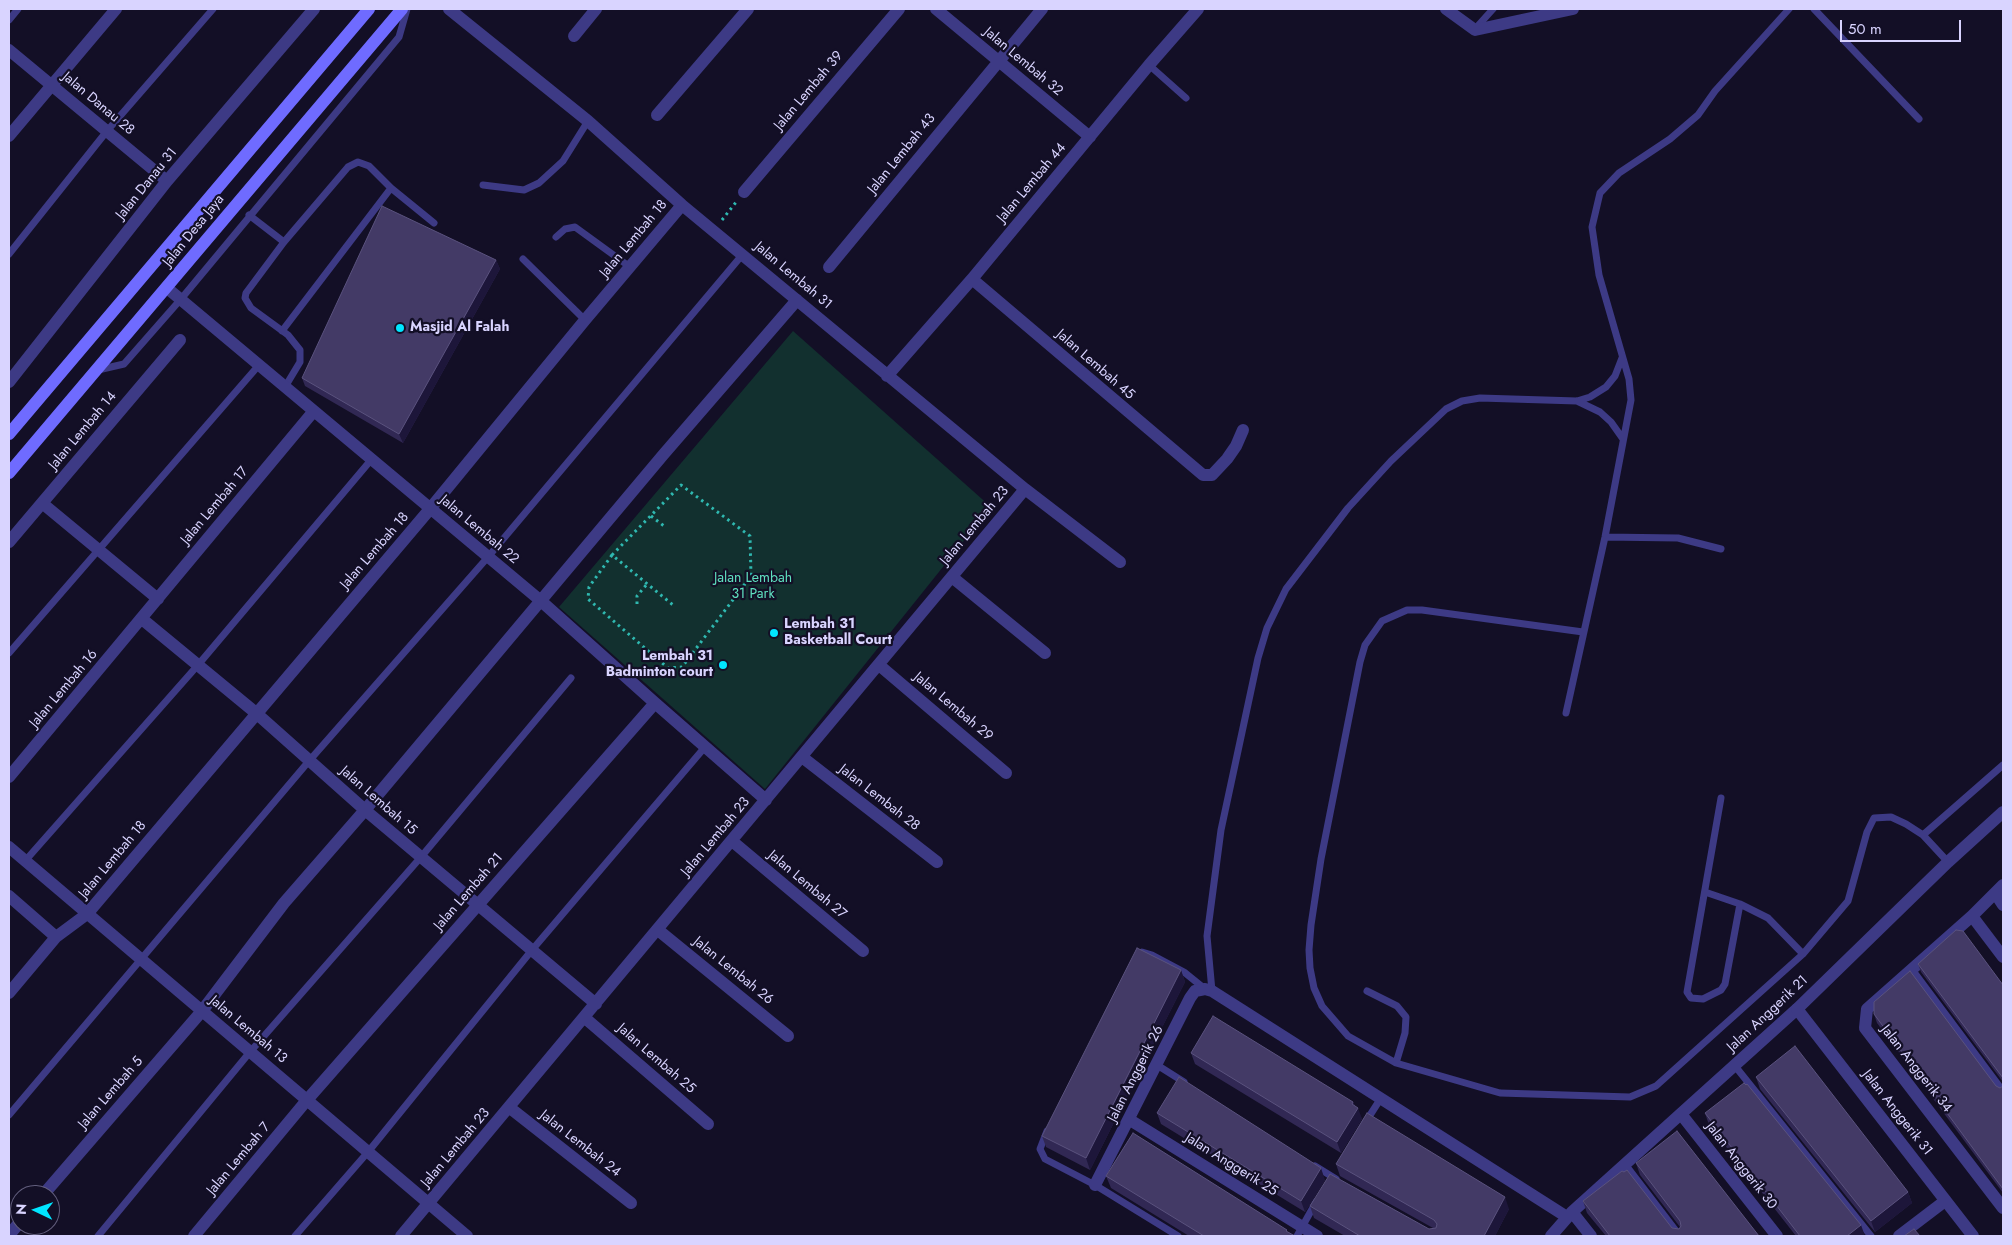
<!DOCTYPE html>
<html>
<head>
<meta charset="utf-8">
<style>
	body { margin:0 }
	#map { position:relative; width:2012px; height:1245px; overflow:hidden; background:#130f26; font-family:Jost,sans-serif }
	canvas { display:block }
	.frame { position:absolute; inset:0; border:10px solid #d9d4ff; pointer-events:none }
	.north { position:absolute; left:10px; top:1185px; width:50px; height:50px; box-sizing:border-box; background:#130f26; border:1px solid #625e7d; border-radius:50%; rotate:273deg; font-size:14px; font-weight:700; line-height:20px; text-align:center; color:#d9d4ff }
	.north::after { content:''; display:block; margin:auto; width:18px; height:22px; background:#00e5ff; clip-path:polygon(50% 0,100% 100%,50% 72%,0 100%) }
	.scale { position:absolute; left:1840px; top:20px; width:121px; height:22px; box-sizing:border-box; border:2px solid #d9d4ff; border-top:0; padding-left:6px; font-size:15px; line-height:18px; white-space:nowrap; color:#d9d4ff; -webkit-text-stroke:4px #130f26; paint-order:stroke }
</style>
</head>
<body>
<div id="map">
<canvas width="2012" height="1245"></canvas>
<div class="frame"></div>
<div class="north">N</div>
<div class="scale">50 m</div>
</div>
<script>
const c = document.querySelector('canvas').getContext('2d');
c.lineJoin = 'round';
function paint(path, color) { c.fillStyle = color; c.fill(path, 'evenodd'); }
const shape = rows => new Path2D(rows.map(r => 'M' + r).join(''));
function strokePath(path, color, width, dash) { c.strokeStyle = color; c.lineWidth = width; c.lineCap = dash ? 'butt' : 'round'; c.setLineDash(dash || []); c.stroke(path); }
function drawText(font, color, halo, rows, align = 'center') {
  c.font = font + ' Jost,sans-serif'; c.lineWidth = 4.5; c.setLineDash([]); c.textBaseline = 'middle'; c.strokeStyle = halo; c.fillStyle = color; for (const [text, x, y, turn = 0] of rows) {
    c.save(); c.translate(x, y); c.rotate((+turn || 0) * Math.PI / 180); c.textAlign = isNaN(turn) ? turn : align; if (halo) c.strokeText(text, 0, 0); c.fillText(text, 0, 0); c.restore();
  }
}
paint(shape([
	[793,331,991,507,765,789,559,607]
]), '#12302f');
strokePath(shape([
	[722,220,737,201],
	[651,516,664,526],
	[612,555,589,587,588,599,668,668,682,667,751,576,750,536,681,485,612,555,673,605],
	[637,604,637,596,647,584]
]), '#2fb8b0', 3, [2.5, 4]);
strokePath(shape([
	[1814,9,1919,119],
	[9,20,18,9],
	[1475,29,1493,9],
	[1149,65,1186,98],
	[483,185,524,190,539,183,563,161,588,121],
	[249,215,284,242],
	[556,237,565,229,575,227,630,267],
	[9,254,107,131,213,9],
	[523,259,585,320],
	[282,331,391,188],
	[98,370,124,364,181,299,399,37,407,9],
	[285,387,300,362,300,350,288,335,251,308,245,298,246,293,284,242,348,167,358,162,369,166,391,188,434,223],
	[1577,401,1600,412,1611,422,1623,439],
	[1605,537,1678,538,1721,549],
	[1583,632,1422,610,1407,610,1382,621,1365,645,1360,662,1321,859,1311,925,1309,950,1310,968,1314,988,1322,1006,1348,1036,1396,1063,1500,1093,1630,1097,1656,1086,1803,954],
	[9,653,259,365],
	[1566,713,1605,537,1631,400,1629,379,1599,275,1592,227,1600,193,1619,173,1670,139,1698,115,1715,91,1789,9],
	[1721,798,1687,992,1691,998,1703,999,1721,990,1725,984,1740,904],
	[1923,835,2003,765],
	[25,861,198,665,371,460],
	[1705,892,1740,904,1768,918,1803,954,1848,901,1867,832,1874,818,1891,817,1906,824,1923,835,1948,862],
	[1142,952,1152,955,1184,972,1205,989],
	[1911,968,2003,1091],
	[1212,991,1207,936,1221,830,1258,658,1267,628,1286,589,1348,508,1391,461,1446,409,1462,401,1480,398,1577,401,1590,397,1606,387,1615,376,1622,358],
	[1367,991,1397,1006,1406,1017,1405,1033,1396,1063],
	[1157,1065,1184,1082],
	[1735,1066,1871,1236],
	[9,1115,309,761,488,557,743,254],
	[1365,1123,1381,1098],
	[1047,1131,1040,1149,1045,1159,1095,1185,1178,1236],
	[1625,1164,1680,1236],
	[1315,1166,1336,1179],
	[98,1236,250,1052,421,857,571,678],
	[295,1236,368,1152,532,950,705,747],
	[1297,1236,1316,1202]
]), '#3d3a85', 7);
strokePath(shape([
	[449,9,588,121,682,205,1025,489,1120,562],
	[936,9,1090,137],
	[1446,9,1475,30,1573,9],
	[574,36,596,9],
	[9,50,167,181],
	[657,115,748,9],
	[9,136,116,9],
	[744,192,899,9],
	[829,267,1042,9],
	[972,279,1203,475,1212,475,1227,459,1236,446,1243,430],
	[167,288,541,601,655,703,766,800],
	[887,376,972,279,1149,65,1198,9],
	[9,382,167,181,314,9],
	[42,503,158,599],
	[9,542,180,340],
	[952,577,1045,653],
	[142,619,256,713,365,810,596,1004],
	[879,665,1006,773],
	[802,757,937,862],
	[9,777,313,412],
	[732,841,863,951],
	[9,847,467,1236],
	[2003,885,1972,916,1867,1009,1865,1028,2003,1208],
	[1995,893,2003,905],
	[9,896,56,937],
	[1972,916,2003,957],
	[658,930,788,1036],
	[9,993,56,937,87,914,430,509,585,320,682,205],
	[585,1018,708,1124],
	[510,1108,631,1203],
	[1681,1114,1777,1236],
	[1130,1120,1317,1236],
	[1095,1185,1190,998,1195,991,1205,989,1212,991,1567,1217],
	[43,1195,202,1011,284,903,365,810,663,455,797,300],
	[1572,1212,1591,1236],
	[9,1235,20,1222],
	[194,1236,307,1100,655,703],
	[401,1236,1025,489],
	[1551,1236,1572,1212,1797,1009],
	[1899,1236,1945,1201]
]), '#3d3a85', 12);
strokePath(shape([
	[1973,1236,1797,1009,1948,862,2003,812]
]), '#3d3a85', 12);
strokePath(shape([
	[9,434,369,9],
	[9,473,402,9]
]), '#6f6bff', 12);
paint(shape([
	[496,260,500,269,403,443,305,386,302,378],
	[1918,964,2003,985,2003,1082,1921,972],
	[1181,970,1185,982,1090,1170,1046,1147,1042,1136],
	[1874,1014,1996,1086,2000,1088,2003,1086,2003,1193,1877,1023],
	[1191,1053,1353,1102,1362,1119,1341,1153,1195,1064],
	[1756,1077,1908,1192,1912,1203,1875,1232,1760,1089],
	[1157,1113,1325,1180,1305,1212,1161,1124],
	[1705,1113,1865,1236,1796,1236,1709,1125],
	[1636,1163,1759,1236,1606,1236,1587,1213,1583,1201,1624,1172,1672,1228,1679,1229,1680,1227,1640,1175],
	[1336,1164,1509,1209,1495,1236,1345,1236,1314,1218,1310,1206,1429,1229,1433,1228,1340,1176],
	[1106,1176,1288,1232,1295,1236,1189,1236,1111,1188]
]), '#312854');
paint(shape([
	[496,260,500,269,403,443,399,434],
	[1181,970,1185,982,1090,1170,1086,1158],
	[1353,1102,1356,1110,1358,1108,1362,1119,1341,1153,1337,1142],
	[1321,1168,1325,1180,1305,1212,1301,1201],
	[1908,1192,1912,1203,1875,1232,1871,1221],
	[1505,1197,1509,1209,1495,1236,1484,1236],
	[1861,1225,1865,1236,1847,1236]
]), '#1d163a');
const building = shape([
	[382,206,496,260,399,434,302,378,382,206],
	[1956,930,1963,931,2003,985,2003,1078,1918,964,1956,930],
	[1137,948,1181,970,1086,1158,1042,1136,1137,948],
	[1910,971,1996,1086,2000,1088,2003,1086,2003,1189,1874,1014,1874,1002,1910,971],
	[1213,1016,1353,1102,1352,1104,1358,1108,1337,1142,1191,1053,1213,1016],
	[1795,1046,1908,1192,1871,1221,1756,1077,1795,1046],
	[1179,1077,1321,1168,1301,1201,1157,1113,1179,1077],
	[1744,1083,1746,1085,1747,1084,1861,1225,1847,1236,1800,1236,1705,1113,1744,1083],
	[1367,1113,1505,1197,1484,1236,1360,1236,1310,1206,1330,1174,1429,1229,1436,1228,1437,1224,1434,1220,1336,1164,1367,1113],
	[1677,1131,1759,1236,1610,1236,1583,1201,1622,1171,1624,1172,1627,1170,1672,1228,1679,1229,1681,1226,1680,1221,1636,1163,1677,1131],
	[1133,1133,1287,1230,1286,1231,1295,1236,1204,1236,1106,1176,1133,1133],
	[1914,1229,1920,1236,1904,1236,1914,1229]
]);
paint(building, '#433a66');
strokePath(building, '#5a527e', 1);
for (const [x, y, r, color] of [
	[400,328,5,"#00e5ff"],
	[774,633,5,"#00e5ff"],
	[723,665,5,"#00e5ff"]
]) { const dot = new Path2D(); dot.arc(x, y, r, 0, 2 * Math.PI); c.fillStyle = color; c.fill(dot); strokePath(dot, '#130f26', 2); }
drawText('14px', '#d9d4ff', '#130f26', [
	["Jalan Lembah 32",1023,62,40],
	["Jalan Lembah 39",809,91,-50],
	["Jalan Danau 28",98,104,40],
	["Jalan Lembah 43",902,154,-51],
	["Jalan Lembah 44",1032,183,-50],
	["Jalan Danau 31",147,184,-51],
	["Jalan Desa Jaya",194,231,-51],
	["Jalan Lembah 18",634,239,-50],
	["Jalan Lembah 31",793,276,40],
	["Jalan Lembah 45",1095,365,41],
	["Jalan Lembah 14",83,431,-50],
	["Jalan Lembah 17",215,506,-50],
	["Jalan Lembah 23",975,526,-50],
	["Jalan Lembah 22",479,530,40],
	["Jalan Lembah 18",375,551,-49],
	["Jalan Lembah 16",64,689,-50],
	["Jalan Lembah 29",953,707,40],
	["Jalan Lembah 28",879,798,38],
	["Jalan Lembah 15",378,801,41],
	["Jalan Lembah 23",716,837,-50],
	["Jalan Lembah 18",113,860,-50],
	["Jalan Lembah 27",807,885,40],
	["Jalan Lembah 21",469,892,-49],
	["Jalan Lembah 26",733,971,39],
	["Jalan Anggerik 21",1768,1014,-43],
	["Jalan Lembah 13",248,1030,40],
	["Jalan Lembah 25",656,1059,41],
	["Jalan Anggerik 34",1916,1069,52],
	["Jalan Anggerik 26",1136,1074,-63],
	["Jalan Lembah 5",111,1093,-49],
	["Jalan Anggerik 31",1897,1113,52],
	["Jalan Lembah 24",580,1144,38],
	["Jalan Lembah 23",456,1148,-50],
	["Jalan Lembah 7",239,1159,-50],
	["Jalan Anggerik 25",1231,1165,32],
	["Jalan Anggerik 30",1741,1166,52]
]);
drawText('bold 14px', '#d9d4ff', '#130f26', [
	["Masjid Al Falah",410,328],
	["Lembah 31",784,625],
	["Basketball Court",784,641],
	["Lembah 31",713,657,"right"],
	["Badminton court",713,673,"right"]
], 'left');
drawText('14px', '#5fe0c0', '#130f26', [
	["Jalan Lembah",753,579],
	["31 Park",753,595]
]);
</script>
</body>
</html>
